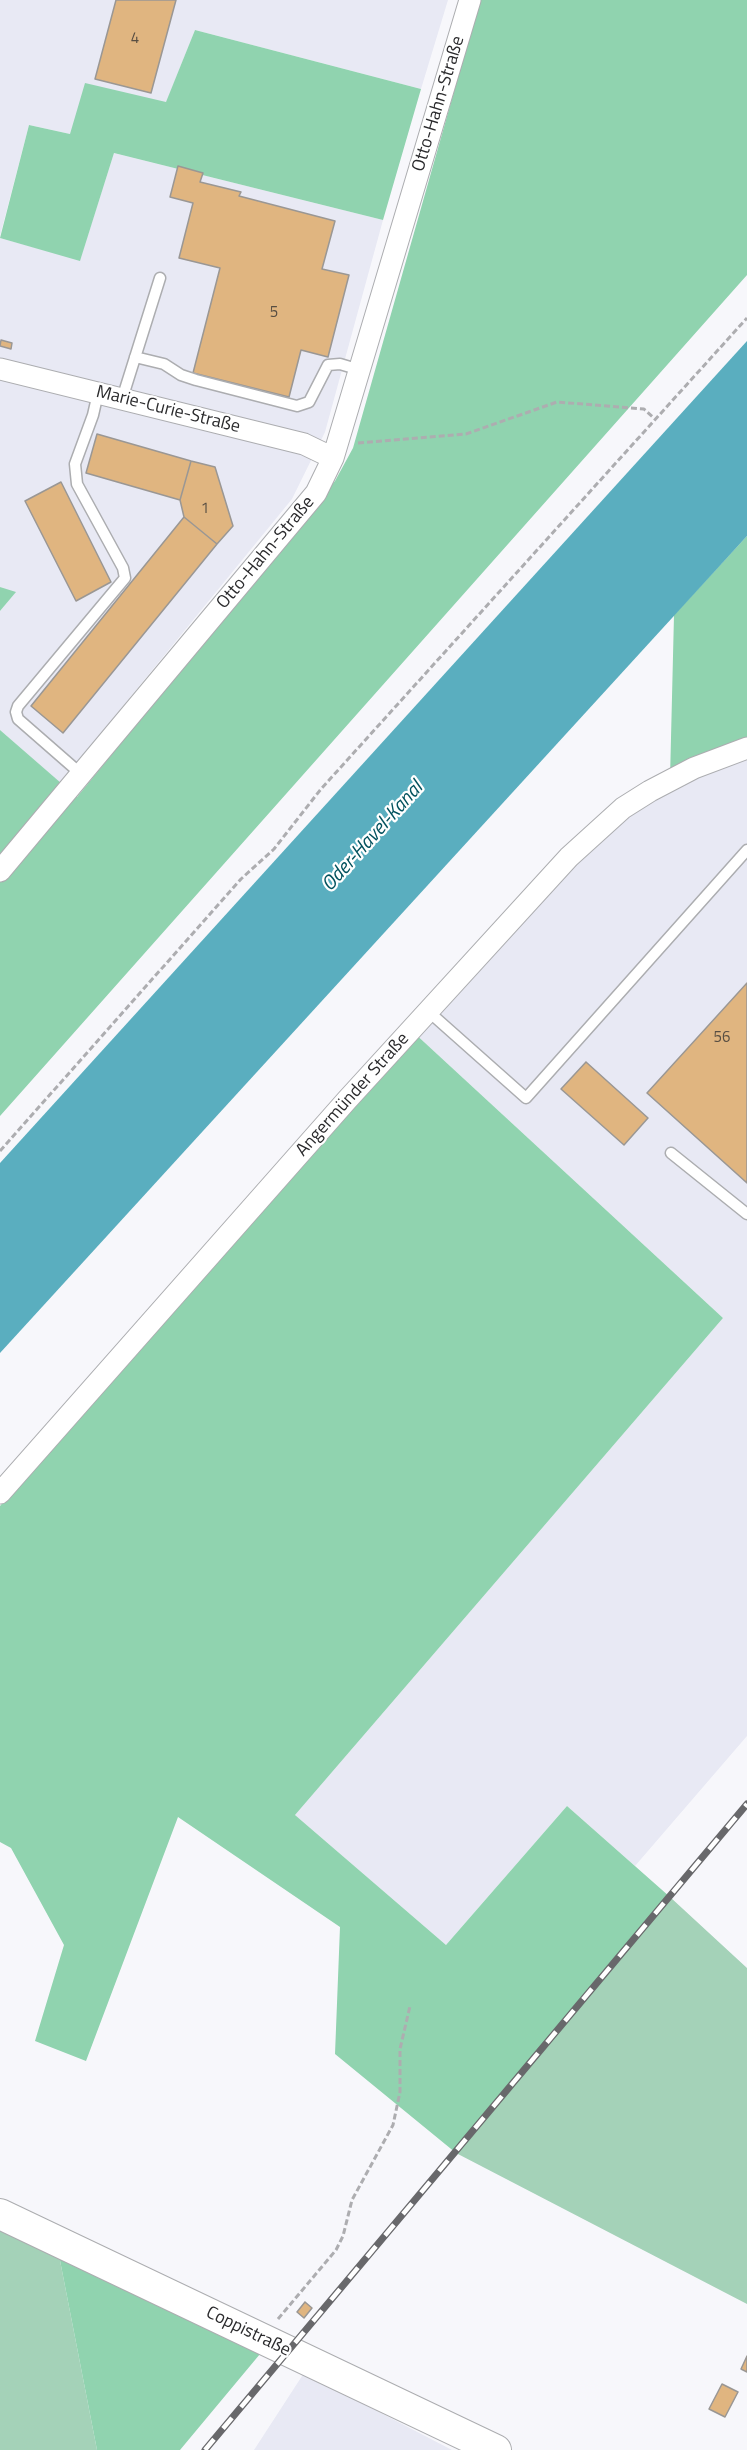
<!DOCTYPE html>
<html>
<head>
<meta charset="utf-8">
<style>
	body { margin:0 }
	canvas { display:block; background:#f7f7fb }
</style>
</head>
<body>
<canvas width="747" height="2450"></canvas>
<script>
const c = document.querySelector('canvas').getContext('2d');
c.lineJoin = 'round';
function paint(path, color) { c.fillStyle = color; c.fill(path, 'evenodd'); }
const shape = rows => new Path2D(rows.map(r => 'M' + r).join(''));
function strokePath(path, color, width, dash) { c.strokeStyle = color; c.lineWidth = width; c.lineCap = dash ? 'butt' : 'round'; c.setLineDash(dash || []); c.stroke(path); }
function drawText(font, color, halo, rows, align = 'center') {
  c.font = font + ' "Titillium Web",sans-serif'; c.lineWidth = 4.5; c.setLineDash([]); c.textBaseline = 'middle'; c.strokeStyle = halo; c.fillStyle = color; for (const [text, x, y, turn = 0] of rows) {
    c.save(); c.translate(x, y); c.rotate((+turn || 0) * Math.PI / 180); c.textAlign = isNaN(turn) ? turn : align; if (halo) c.strokeText(text, 0, 0); c.fillText(text, 0, 0); c.restore();
  }
}
paint(shape([
	[0,0,448,0,421,89,195,30,166,103,70,134,29,125,0,236],
	[114,153,383,220,325,432,292,499,60,783,0,730,0,611,15,593,0,587,0,238,80,260],
	[747,750,747,1736,635,1866,567,1806,446,1945,295,1815,723,1318,411,1030,598,829],
	[304,2373,452,2450,254,2450]
]), '#e8e9f4');
paint(shape([
	[670,1897,747,1968,747,2304,456,2153],
	[0,2214,56,2240,97,2450,0,2450]
]), '#a4d2b8');
paint(shape([
	[480,0,747,0,747,275,0,1116,0,730,77,797,335,481,353,448],
	[195,30,421,89,383,220,114,153,80,261,0,238,29,125,70,134,85,83,166,102],
	[747,536,747,750,670,779,674,615],
	[0,587,16,592,0,611],
	[411,1030,723,1318,295,1815,446,1945,567,1806,670,1897,456,2153,335,2054,340,1927,178,1817,86,2061,35,2041,64,1945,11,1848,0,1842,0,1506,347,1100],
	[56,2240,270,2342,180,2450,97,2450]
]), '#90d3af');
paint(shape([
	[747,341,747,536,0,1353,0,1163]
]), '#5aaebf');
const building = shape([
	[116,0,176,0,151,93,95,79,116,0],
	[178,166,203,173,200,182,241,192,239,196,335,221,322,269,349,275,328,357,301,350,289,397,193,373,220,268,179,258,193,203,170,197,178,166],
	[1,340,12,343,11,349,0,346,1,340],
	[97,434,191,461,180,500,86,473,97,434],
	[191,461,215,467,233,526,217,544,184,517,180,500,191,461],
	[61,482,111,582,76,601,25,501,61,482],
	[184,517,217,544,63,733,31,706,184,517],
	[747,983,747,1183,647,1093,747,983],
	[586,1062,648,1118,624,1145,561,1089,586,1062],
	[305,2302,312,2308,304,2318,297,2312,305,2302],
	[747,2356,747,2372,741,2369,747,2356],
	[722,2384,738,2392,725,2417,709,2409,722,2384]
]);
paint(building, '#e0b580');
strokePath(building, '#9a9794', 1.5);
const lane = shape([
	[135,357,164,364,181,375,196,380,297,406,309,402,328,365,340,364,360,370],
	[122,399,160,278],
	[81,774,18,719,16,712,18,706,125,578,123,568,77,484,75,464,93,415,98,393],
	[428,1011,526,1098,747,850],
	[671,1153,747,1214]
]);
const street = shape([
	[0,369,304,444,333,458],
	[0,871,316,493,333,458,470,0],
	[0,1493,347,1100,569,857,623,808,650,791,694,768,747,748]
]);
const secondary = shape([
	[0,2214,496,2450]
]);
strokePath(lane, '#acadb0', 13);
strokePath(street, '#acadb0', 23);
strokePath(secondary, '#acadb0', 32);
strokePath(shape([
	[358,443,466,434,557,402,644,409,655,419],
	[0,1151,241,879,274,849,321,789,747,318],
	[278,2319,336,2250,343,2236,352,2200,393,2125,400,2092,400,2049,410,2006]
]), '#adadb0', 3, [6, 3]);
strokePath(lane, '#fff', 10);
strokePath(street, '#fff', 21);
strokePath(secondary, '#fff', 30);
const rail = shape([
	[205,2450,747,1804]
]);
strokePath(rail, '#68686b', 7);
strokePath(rail, '#fff', 4.5, [14]);
drawText('15px', '#584e42', null, [
	["4",135,39],
	["5",274,313],
	["1",205,509],
	["56",722,1038]
]);
drawText('18px', '#2b2b2d', '#fff', [
	["Otto-Hahn-Straße",439,104,-73],
	["Marie-Curie-Straße",168,410,14],
	["Otto-Hahn-Straße",266,553,-50],
	["Angermünder Straße",353,1095,-48],
	["Coppistraße",248,2332,26]
]);
drawText('italic 20px', '#03525e', '#fff', [
	["Oder-Havel-Kanal",373,837,-48]
]);
</script>
</body>
</html>
